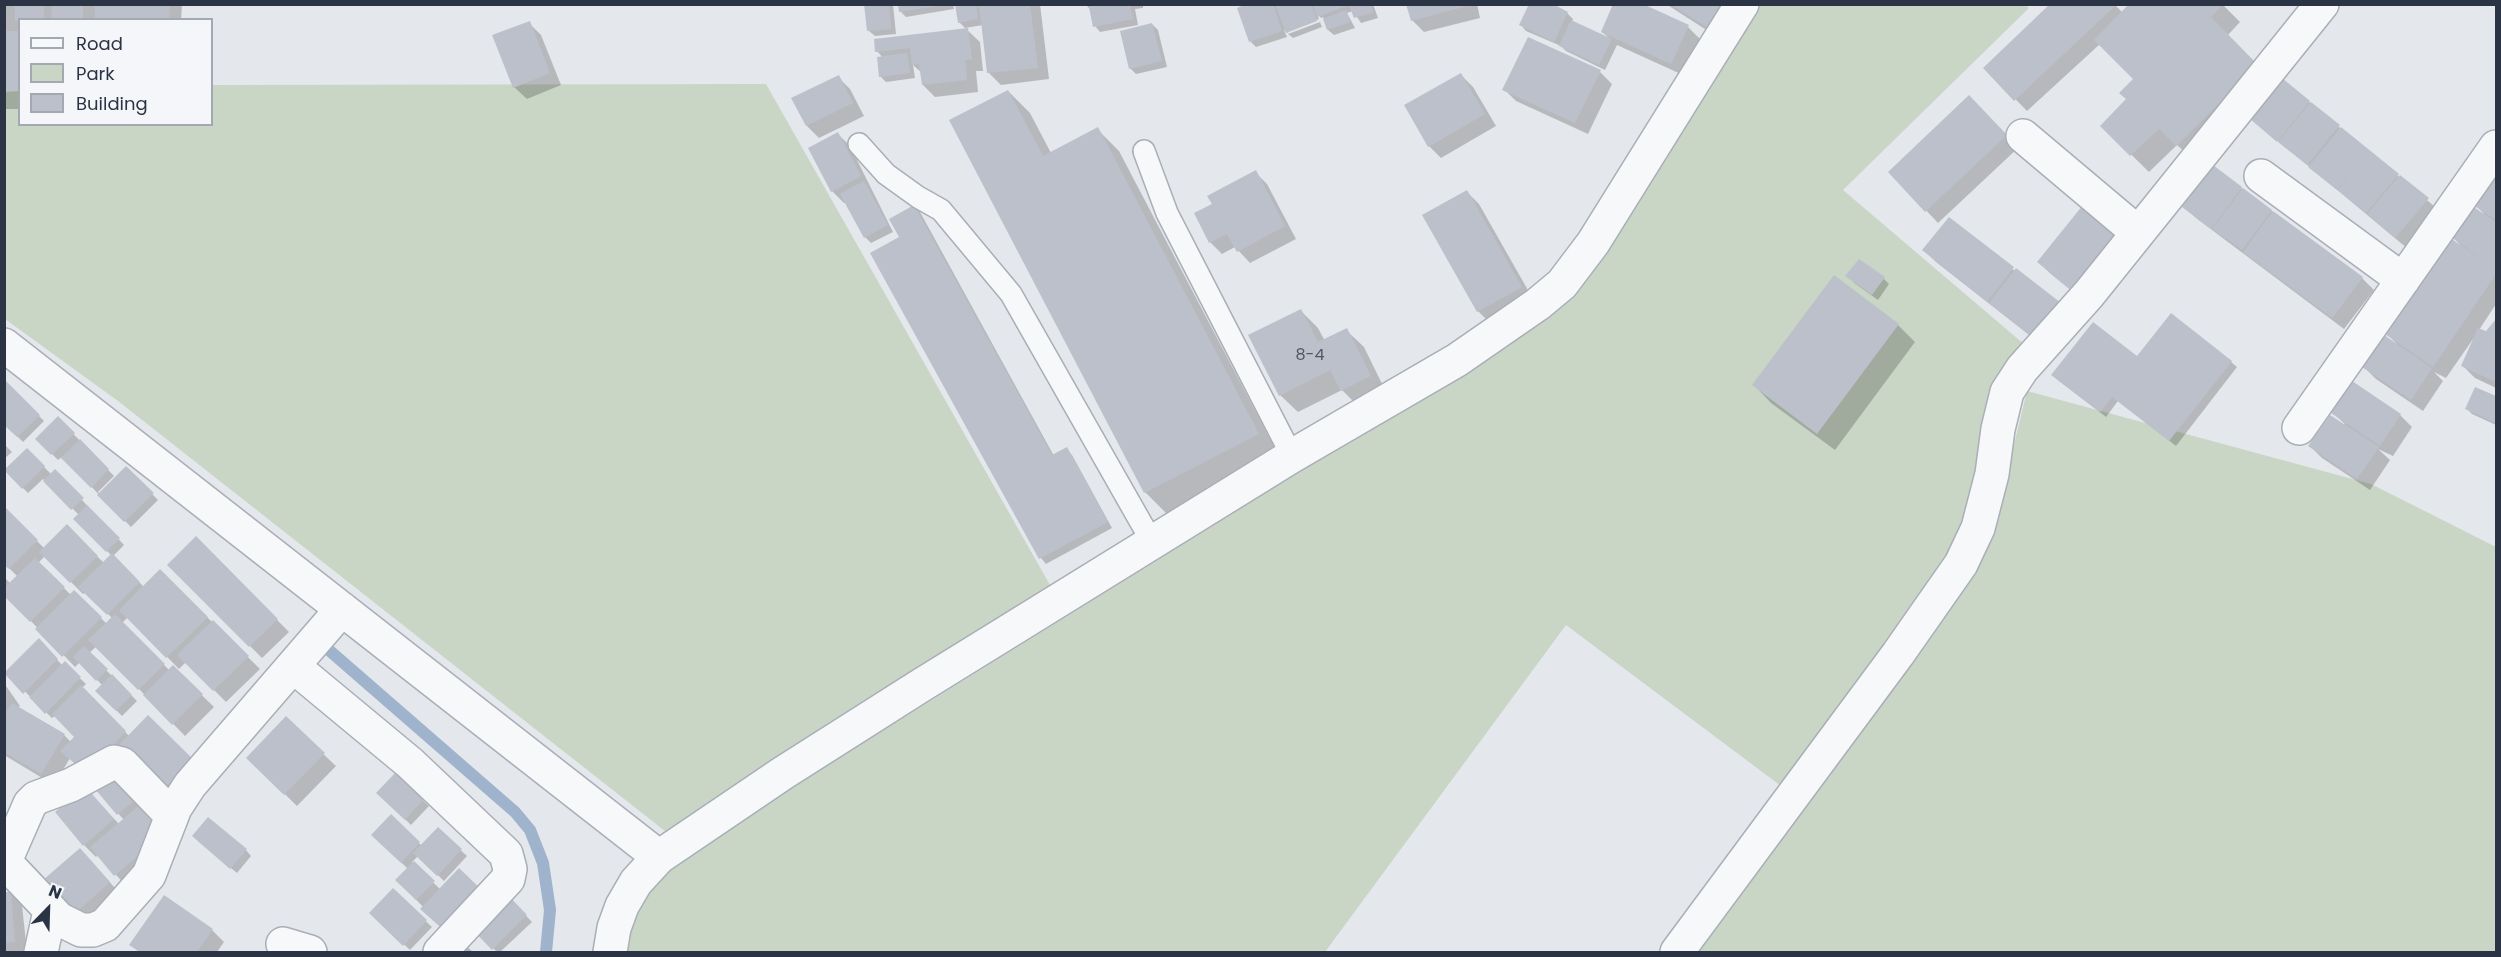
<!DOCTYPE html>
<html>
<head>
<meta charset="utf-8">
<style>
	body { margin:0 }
	#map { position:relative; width:2501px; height:957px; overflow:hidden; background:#e4e7ec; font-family:Poppins,sans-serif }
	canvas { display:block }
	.frame { position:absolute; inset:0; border:6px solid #2b3445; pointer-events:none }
	.legend { position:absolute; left:18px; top:18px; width:195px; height:108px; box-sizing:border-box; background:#f4f6f9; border:2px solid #a4a8b1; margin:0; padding:8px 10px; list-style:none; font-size:18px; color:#2b3445 }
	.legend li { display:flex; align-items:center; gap:12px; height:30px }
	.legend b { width:30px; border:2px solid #a4a8b1 }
	.north { position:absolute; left:18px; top:879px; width:60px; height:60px; -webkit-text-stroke:4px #f4f6f9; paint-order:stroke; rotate:23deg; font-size:16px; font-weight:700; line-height:24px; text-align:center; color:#2b3445 }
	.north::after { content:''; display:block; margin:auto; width:21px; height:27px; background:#2b3445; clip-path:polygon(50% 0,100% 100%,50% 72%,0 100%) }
</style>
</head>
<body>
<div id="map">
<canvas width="2501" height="957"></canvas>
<div class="frame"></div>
<ul class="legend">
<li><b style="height:8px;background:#f7f8fa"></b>Road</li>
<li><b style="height:16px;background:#c9d6c5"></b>Park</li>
<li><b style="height:16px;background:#bbc0ca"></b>Building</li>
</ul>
<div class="north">N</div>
</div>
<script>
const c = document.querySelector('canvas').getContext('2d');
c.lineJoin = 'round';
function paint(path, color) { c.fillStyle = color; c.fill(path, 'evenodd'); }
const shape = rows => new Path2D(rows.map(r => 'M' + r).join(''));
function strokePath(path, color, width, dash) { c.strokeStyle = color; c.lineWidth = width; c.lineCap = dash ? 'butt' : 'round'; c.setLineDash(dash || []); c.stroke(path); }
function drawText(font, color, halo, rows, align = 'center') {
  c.font = font + ' Poppins,sans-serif'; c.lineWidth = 4.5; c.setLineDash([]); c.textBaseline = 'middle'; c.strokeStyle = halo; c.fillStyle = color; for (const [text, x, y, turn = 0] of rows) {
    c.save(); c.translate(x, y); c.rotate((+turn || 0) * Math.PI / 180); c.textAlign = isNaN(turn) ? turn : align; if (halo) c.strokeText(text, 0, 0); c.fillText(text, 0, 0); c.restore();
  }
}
paint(shape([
	[2024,4,2029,8,1843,190,2025,345,1965,527,1785,789,1566,625,1325,952,622,952,628,919,671,862,1322,458,1558,303,1615,239,1755,5],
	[766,84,1050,585,670,835,118,401,5,319,5,86,19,86,20,124,212,124,212,85],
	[2027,391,2371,484,2496,547,2496,952,1693,952,1979,566,1994,527]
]), '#c9d6c5');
paint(shape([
	[4,4,182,4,181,20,20,20,20,109,4,109],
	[866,4,893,4,896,34,875,36,869,31],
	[899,4,953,4,954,9,906,17,900,11],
	[956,4,1040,4,1049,79,1001,85,989,73,983,25,965,28,980,42,983,71,976,71,978,92,935,97,923,85,922,73,913,65,915,78,886,82,880,76,883,58,877,51,967,30,959,22],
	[1085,4,1143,4,1143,8,1135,9,1138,25,1100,32,1095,26,1092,11],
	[1251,4,1373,4,1378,18,1361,23,1353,11,1347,13,1355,28,1334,35,1328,30,1323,17,1321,18,1317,14,1319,19,1288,31,1288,33,1284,30,1287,37,1256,47,1251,42,1239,8],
	[1408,4,1477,4,1480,18,1424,32,1412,20],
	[1666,4,1744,4,1722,40],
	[2114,4,2123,13,2222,4,2240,22,2227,36,2274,83,2195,162,2177,145,2149,172,2102,126,2128,99,2135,79,2100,44,2027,111,1985,68],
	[1567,13,1573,19,1572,22,1609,38,1602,32,1688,27,1700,39,1683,75,1617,45,1605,70,1566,51,1561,46,1526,31,1521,25],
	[1320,22,1322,27,1293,38,1288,34],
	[529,23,541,35,561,85,527,99,514,87],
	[1152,24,1158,30,1167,67,1136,74,1130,68],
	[1600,72,1612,84,1588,134,1516,101,1504,89],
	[1461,75,1473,87,1496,126,1441,158,1429,146],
	[838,77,850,89,864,116,819,138,807,126,793,99],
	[1008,91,1030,113,1051,153,1097,129,1119,151,1279,456,1167,514,1145,492],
	[1969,97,2018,148,1938,223,1890,172],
	[2309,102,2440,211,2408,249,2251,118],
	[838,134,850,146,893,232,871,243,865,237,847,202,844,203,832,191],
	[2213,167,2362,278,2374,290,2344,329,2196,218,2184,206],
	[1255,172,1267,184,1296,239,1250,263,1235,247,1222,254,1210,242,1214,205],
	[2495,175,2496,304,2479,330,2494,336,2488,331,2496,321,2496,388,2475,378,2463,366,2473,339,2446,378,2434,372,2443,381,2423,411,2376,379,2364,367,2397,344,2387,334,2462,247,2453,237,2484,214,2475,204],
	[1467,192,1479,204,1533,299,1490,323,1478,311],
	[914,207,920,212,1054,456,1066,449,1072,455,1112,528,1046,564,1041,558,872,253,901,238],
	[1949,219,2015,271,2047,349,1936,262,1924,250],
	[2039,262,2084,301,2051,274],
	[1884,279,1889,284,1878,300,1853,282],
	[1301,311,1318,328,1325,341,1346,330,1364,347,1387,394,1360,408,1342,390,1298,412,1280,395],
	[1898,325,1915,342,1835,450,1771,403,1754,385],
	[2138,359,2231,362,2237,367,2176,446,2118,401,2106,417,2059,381],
	[6,383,44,421,23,442,4,423],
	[2476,389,2496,398,2496,425,2472,414,2467,409],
	[2333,413,2400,415,2412,427,2393,456,2378,449,2390,460,2370,490,2322,458,2310,446,2345,424],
	[58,418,114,476,98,492,100,494,126,468,158,500,131,527,62,457,58,460,37,439],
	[4,444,12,452,4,459],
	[27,450,51,474,55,471,124,545,113,556,144,587,160,571,260,669,226,702,186,662,179,669,128,617,122,623,170,671,173,667,214,707,185,736,97,646,89,653,137,701,122,716,97,691,102,685,80,662,75,667,4,593,4,577,11,584,18,577,4,563,4,508,45,549,67,527,104,563,112,556,75,519,79,515,43,479,28,493,6,471],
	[45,556,83,594,86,592,113,619,107,624,74,592,71,595,38,563],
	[196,538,289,632,262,658,169,565],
	[39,641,63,666,65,664,86,684,82,688,130,737,205,773,176,846,127,887,98,855,96,857,84,845,85,788,119,824,124,820,92,784,96,781,70,758,54,785,4,755,4,683,20,706,17,708,64,735,71,742,76,737,55,716,52,718,6,673],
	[286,719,336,766,297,806,248,758],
	[395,775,429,806,411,825,378,793],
	[391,816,422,846,438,829,467,856,444,881,418,856,412,862,441,890,494,904,505,894,532,922,500,952,497,952,474,929,462,942,473,952,452,952,460,945,397,880,408,869,373,835],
	[199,842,246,850,251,856,237,873],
	[92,862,121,895,86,926,45,881],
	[393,890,432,927,410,950,371,913],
	[10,893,22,905,27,952,4,952,4,894],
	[164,897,212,930,224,942,217,952,139,952,131,944]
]), '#0003');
strokePath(shape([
	[330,651,515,812,530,830,543,863,550,910,546,952]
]), '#9fb4cc', 12);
paint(shape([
	[15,4,44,4,44,20,15,21],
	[52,4,83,4,83,20,51,20],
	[95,4,170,4,169,20,95,20],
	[864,4,889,4,891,29,867,31],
	[898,4,936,4,936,6,899,12],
	[955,4,976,4,978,19,958,23],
	[979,4,1030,4,1038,68,987,73],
	[1103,4,1130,4,1133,19,1093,27,1089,7],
	[1246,4,1273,4,1282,31,1249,42,1237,8],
	[1275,4,1311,4,1317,21,1286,33],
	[1313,4,1371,4,1373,12,1354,18,1349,5,1317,17],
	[1406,4,1471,4,1471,5,1411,21],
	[1529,4,1553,4,1568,12,1554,42,1519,25],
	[1613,4,1643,4,1689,25,1671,64,1601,32],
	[1670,4,1725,4,1710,29],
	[2050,4,2117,4,2014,101,1983,68],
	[2129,4,2223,4,2211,17,2258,65,2176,146,2159,129,2130,156,2100,126,2126,99,2119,93,2133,79,2094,40],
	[1346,10,1350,22,1327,30,1323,19],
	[1571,20,1612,39,1599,65,1559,46],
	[530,21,550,73,513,88,492,35],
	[1152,23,1162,61,1129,69,1120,31],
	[968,28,972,59,965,60,967,80,922,85,919,64,912,65,910,48,875,52,874,39],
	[4,31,20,31,20,91,4,92],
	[1528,37,1601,70,1575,123,1502,90],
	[907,53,910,73,879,77,877,57],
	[1461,73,1485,114,1428,147,1404,105],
	[839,75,853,103,806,126,791,98],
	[2282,78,2310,101,2277,142,2249,118],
	[1008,90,1043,156,1098,127,1259,434,1144,493,949,120],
	[1969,95,2007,135,1925,212,1888,172],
	[2311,102,2340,125,2307,165,2278,142],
	[2341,127,2399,174,2366,213,2338,190,2357,166,2337,190,2308,167],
	[838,132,861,176,831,192,808,148],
	[2213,165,2242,187,2211,229,2182,207],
	[1256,170,1285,226,1237,252,1227,234,1209,243,1194,213,1212,204,1207,196],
	[2496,174,2496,220,2473,205],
	[2400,175,2429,198,2395,238,2367,214],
	[864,181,888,225,864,238,840,194],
	[2243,188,2272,210,2242,250,2212,229],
	[1467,190,1522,287,1477,312,1422,215],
	[914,205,1052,455,1067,447,1108,522,1039,559,870,253,899,237,889,219],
	[2083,205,2118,233,2071,290,2037,262],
	[2472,206,2496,222,2496,274,2433,367,2385,334,2450,238,2492,266,2451,237],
	[2273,211,2363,277,2332,318,2243,252],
	[1949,217,2014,267,1987,302,1922,250],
	[1859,259,1885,277,1872,295,1845,276],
	[2016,268,2061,303,2034,338,1989,303],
	[1834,275,1899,324,1817,434,1752,385],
	[1301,309,1318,342,1347,328,1371,376,1341,391,1330,370,1279,396,1248,335],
	[2171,313,2232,361,2169,441,2112,397,2100,412,2051,375,2093,322,2137,356],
	[2496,319,2496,382,2461,366,2478,328,2488,332,2486,331],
	[2384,335,2432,368,2411,400,2362,367],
	[6,381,40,415,17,437,4,425],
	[2352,381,2401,414,2380,446,2331,413],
	[2475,387,2496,396,2496,423,2465,409],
	[2330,415,2379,447,2357,479,2308,446],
	[58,416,75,433,51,455,35,439],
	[80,439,109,469,91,488,61,458],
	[27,448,45,466,22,489,4,470],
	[126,466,154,493,124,522,97,495],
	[55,469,84,498,71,510,43,481],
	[87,505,120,538,106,552,73,519],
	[4,506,38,540,9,569,4,565],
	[67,524,98,556,70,583,39,552],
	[196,536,278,619,249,647,167,565],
	[112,553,140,582,107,615,78,587],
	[35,558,65,587,30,622,4,596,4,588],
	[160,569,208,617,166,658,119,610],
	[74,590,102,617,62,657,35,629],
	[115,614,165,664,138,690,88,640],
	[213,620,249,656,213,691,177,655],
	[39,638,58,659,23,694,4,673],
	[84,646,108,669,96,681,73,657],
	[65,661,81,677,45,714,29,697],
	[173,665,203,694,172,725,143,695],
	[112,674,132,695,116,711,95,691],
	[81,685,126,731,87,774,60,751,74,737,52,714],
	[12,703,65,734,41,774,4,752,4,715],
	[148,715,194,760,164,791,118,746],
	[286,716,325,753,284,795,246,758],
	[110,768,136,799,117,815,90,783],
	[395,773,424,799,405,820,376,793],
	[85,786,114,819,83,846,55,812],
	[141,804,165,833,114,876,90,847],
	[391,814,420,842,401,863,371,835],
	[208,817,247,849,230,869,192,836],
	[438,827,462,849,437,876,413,853],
	[80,848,110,882,73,915,43,880],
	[414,861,435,881,416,900,395,880],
	[459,868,485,893,447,933,420,909],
	[393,888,427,920,403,946,369,913],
	[4,892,11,892,15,942,4,943],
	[505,892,527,915,492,950,469,926],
	[164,895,213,929,197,952,140,952,129,945]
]), '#bbc0ca');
const service = shape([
	[859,144,886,174,918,197,941,210,1011,294,1152,542],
	[1144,151,1167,213,1292,456]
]);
const minor = shape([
	[2023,136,2137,232],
	[2261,176,2403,280],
	[4,345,659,857],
	[2299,428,2496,147],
	[293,666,410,763,506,854,510,869,508,879,440,952],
	[4,861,59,919,81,930,93,930,105,925,149,875,175,808,190,785,342,609],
	[5,861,30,804,36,798,71,785,114,762,122,764,172,816],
	[283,944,310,952],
	[41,952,50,911],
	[610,952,614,928,622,906,636,882,659,857,783,773,920,686,1292,456,1457,360,1538,304,1562,284,1593,243,1742,4],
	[1677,952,1898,654,1961,564,1978,528,1992,474,1998,429,2007,392,2022,369,2089,294,2322,4]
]);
strokePath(service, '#a9aeb7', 24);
strokePath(minor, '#a9aeb7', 36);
strokePath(service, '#f7f8fa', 21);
strokePath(minor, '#f7f8fa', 33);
drawText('16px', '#4f5766', null, [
	["8-4",1310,356]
]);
</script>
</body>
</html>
